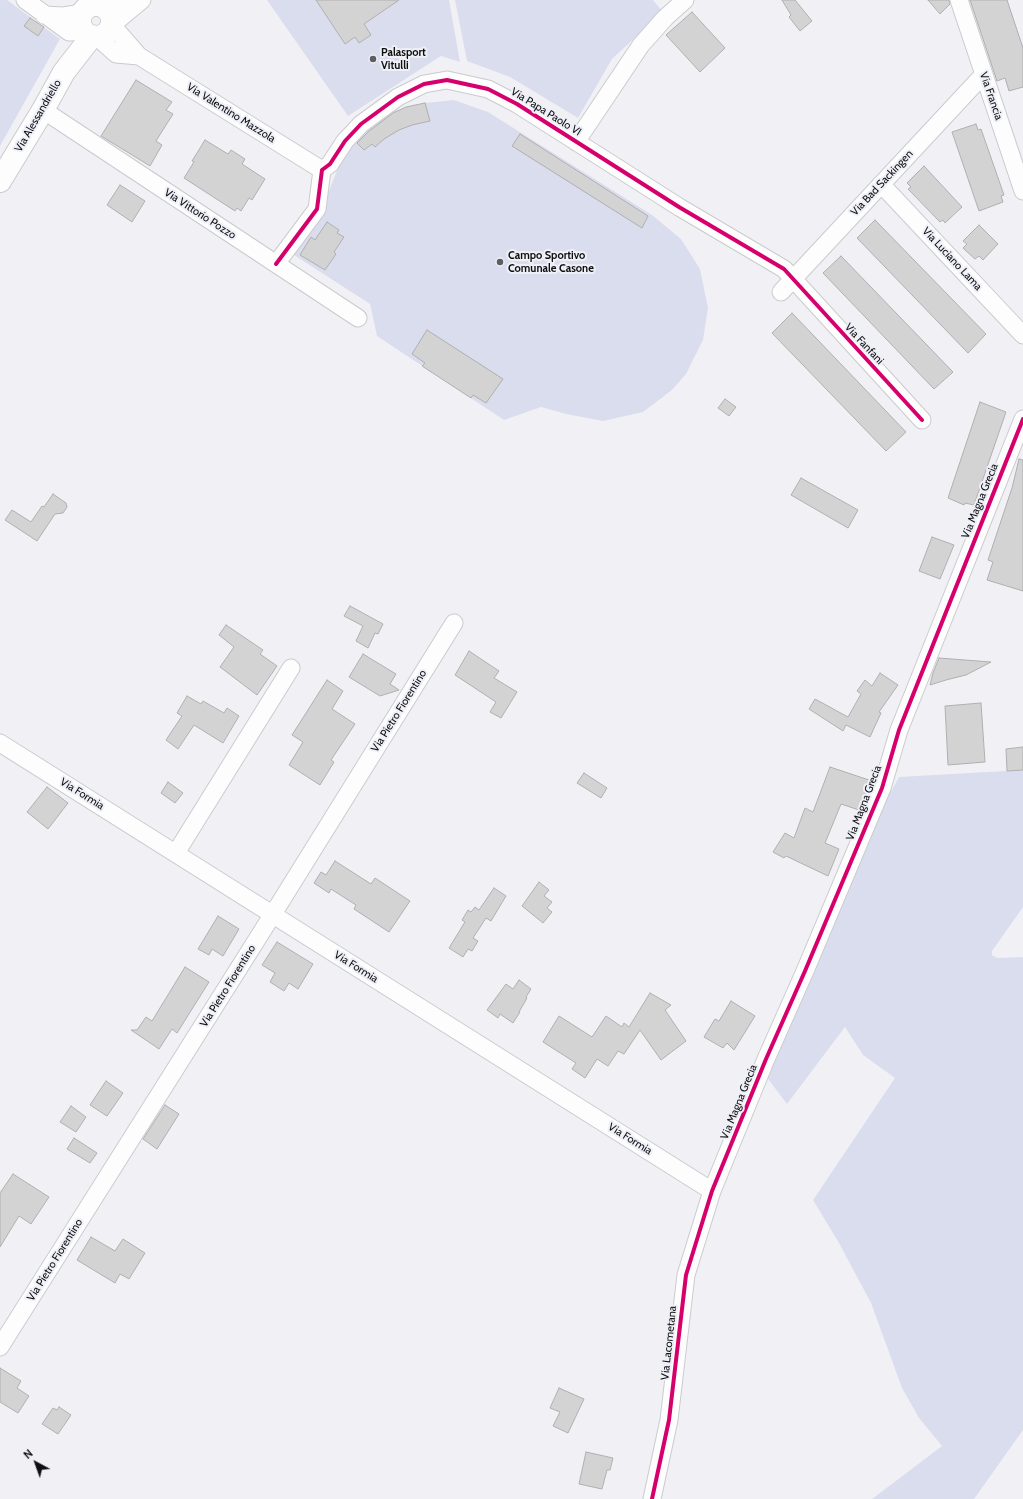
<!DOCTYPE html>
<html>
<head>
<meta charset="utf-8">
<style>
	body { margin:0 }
	#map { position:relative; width:1023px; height:1499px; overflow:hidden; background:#f1f1f5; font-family:Cabin,sans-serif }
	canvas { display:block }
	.north { position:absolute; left:16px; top:1443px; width:40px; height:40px; -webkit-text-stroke:3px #eff0f7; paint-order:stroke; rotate:319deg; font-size:11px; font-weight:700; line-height:16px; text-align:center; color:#0e0f11 }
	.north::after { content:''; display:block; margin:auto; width:14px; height:18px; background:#0e0f11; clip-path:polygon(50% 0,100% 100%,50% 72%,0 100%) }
</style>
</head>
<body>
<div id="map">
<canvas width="1023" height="1499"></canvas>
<div class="north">N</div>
</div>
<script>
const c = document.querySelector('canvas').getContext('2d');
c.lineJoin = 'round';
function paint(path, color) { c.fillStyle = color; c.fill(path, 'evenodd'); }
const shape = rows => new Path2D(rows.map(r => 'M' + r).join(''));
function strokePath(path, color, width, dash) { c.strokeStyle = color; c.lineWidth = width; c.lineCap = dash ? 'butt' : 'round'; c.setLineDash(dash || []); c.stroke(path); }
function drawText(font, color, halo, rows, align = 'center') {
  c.font = font + ' Cabin,sans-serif'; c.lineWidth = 4; c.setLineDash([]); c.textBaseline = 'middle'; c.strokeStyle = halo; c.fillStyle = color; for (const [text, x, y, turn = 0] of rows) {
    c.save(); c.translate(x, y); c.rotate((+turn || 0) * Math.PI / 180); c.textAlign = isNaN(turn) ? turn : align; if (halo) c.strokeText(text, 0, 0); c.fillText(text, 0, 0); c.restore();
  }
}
paint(shape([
	[0,0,7,0,60,39,0,146],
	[267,0,449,0,460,62,441,56,348,116],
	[455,0,653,0,663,12,612,59,578,118,510,77,467,61],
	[454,100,488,112,652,215,681,239,700,269,708,308,703,340,686,374,672,390,643,412,603,421,566,414,541,407,504,420,377,336,370,304,294,255,319,222,327,196,341,160,360,137,373,125,389,114,406,107,425,103],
	[1023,770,1023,907,992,951,992,955,997,958,1023,957,1023,1430,974,1499,872,1499,942,1446,919,1418,902,1388,871,1303,839,1243,813,1200,895,1078,863,1055,845,1027,787,1104,765,1075,870,830,899,777]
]), '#daddee');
const building = shape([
	[316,0,399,0,364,24,371,35,359,43,355,37,345,44,316,0],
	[782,0,795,0,812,21,800,31,789,17,791,15,782,0],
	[928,0,949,0,950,4,940,14,928,0],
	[970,0,1007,0,1023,48,1023,87,1009,91,1005,78,997,81,970,0],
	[692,12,725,48,700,72,666,35,692,12],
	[30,18,44,27,38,36,24,26,30,18],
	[136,80,172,102,166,110,173,114,156,141,162,145,150,166,101,136,136,80],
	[425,103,430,121,412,125,399,130,384,139,375,147,372,144,364,150,357,143,368,132,393,113,406,107,425,103],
	[976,124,978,130,981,129,1004,195,1001,196,1003,202,979,211,952,132,976,124],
	[520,134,648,216,642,228,512,146,520,134],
	[205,140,228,154,231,150,245,159,242,164,265,179,252,200,249,198,241,211,237,208,235,211,184,178,194,162,192,161,205,140],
	[924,166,962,207,945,223,943,220,940,222,908,189,911,187,907,183,924,166],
	[120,185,145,201,132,222,107,205,120,185],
	[875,220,986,334,968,353,857,238,875,220],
	[327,222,339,230,337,233,344,237,334,252,336,254,325,270,300,255,311,237,315,240,327,222],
	[979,225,998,244,983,260,979,256,975,259,963,248,967,244,963,241,979,225],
	[841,256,953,372,934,389,823,273,841,256],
	[792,313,906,432,886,451,772,333,792,313],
	[427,330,503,379,486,403,473,395,471,398,422,366,425,363,412,354,427,330],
	[725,399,736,407,729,416,718,408,725,399],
	[980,402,1006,412,974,505,965,503,964,505,948,498,980,402],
	[1019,459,1023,460,1023,591,987,580,993,562,988,560,1012,488,1019,459],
	[801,478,858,510,848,528,791,495,801,478],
	[53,494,66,503,67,507,63,513,55,514,37,541,5,520,12,510,31,522,42,506,44,507,53,494],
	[932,537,954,545,940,579,919,571,932,537],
	[350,606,383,624,378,634,375,633,368,648,356,641,363,626,344,616,350,606],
	[226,625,263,650,260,654,277,666,257,695,220,667,234,647,219,635,226,625],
	[469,651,499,671,494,678,517,692,501,718,490,712,496,702,455,675,469,651],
	[363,654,396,674,390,684,399,690,380,696,349,677,363,654],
	[939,658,991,662,966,675,946,680,930,685,933,673,939,658],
	[880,673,898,685,879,712,881,713,870,737,846,725,843,731,809,709,815,699,848,717,861,694,857,691,865,680,872,686,880,673],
	[327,680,343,691,332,709,355,724,331,760,334,762,320,785,289,765,303,742,292,735,327,680],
	[187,696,201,704,203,701,224,713,227,708,239,716,223,743,194,725,178,749,166,740,182,716,177,713,187,696],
	[981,703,985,762,948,765,945,706,981,703],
	[1023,747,1023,770,1007,771,1006,749,1023,747],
	[830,767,869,780,863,800,866,801,862,811,841,804,825,843,839,849,828,876,786,856,784,858,773,852,785,833,794,838,805,808,813,812,830,767],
	[584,773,607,788,601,798,577,783,584,773],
	[168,782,183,793,175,803,161,793,168,782],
	[47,787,68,803,48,829,27,812,47,787],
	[335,861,371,884,375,878,410,901,389,932,354,909,356,905,331,889,329,893,314,883,321,872,326,875,335,861],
	[539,882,549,890,544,896,552,902,547,908,552,912,543,923,522,906,539,882],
	[494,888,506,896,491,921,486,918,473,938,478,941,472,951,468,949,463,957,449,948,465,922,462,920,468,910,471,912,475,907,479,910,494,888],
	[218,916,239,929,223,956,212,949,209,955,198,949,218,916],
	[277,942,313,964,298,989,289,983,284,991,270,982,275,973,262,965,277,942],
	[185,967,209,982,177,1033,172,1029,159,1049,131,1030,137,1030,146,1017,152,1021,185,967],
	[519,980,531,989,526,997,527,998,519,1012,520,1012,513,1023,500,1014,498,1018,487,1010,506,984,513,989,519,980],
	[650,993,671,1005,665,1010,686,1041,661,1060,640,1030,624,1054,618,1051,608,1066,597,1059,585,1078,572,1069,576,1063,543,1042,559,1016,592,1037,606,1016,622,1027,624,1023,629,1027,650,993],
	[731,1001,755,1016,734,1050,727,1043,723,1048,704,1037,715,1019,719,1021,731,1001],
	[106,1081,123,1093,107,1116,90,1105,106,1081],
	[165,1105,179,1114,157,1149,143,1139,165,1105],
	[71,1106,86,1117,76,1132,60,1122,71,1106],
	[74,1138,97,1153,90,1163,67,1149,74,1138],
	[13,1174,49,1197,31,1224,19,1216,0,1247,0,1193,13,1174],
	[91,1237,115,1251,123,1239,145,1253,129,1279,120,1274,115,1283,77,1260,91,1237],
	[0,1368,21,1381,17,1388,29,1396,18,1413,0,1402,0,1368],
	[559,1388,584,1399,568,1433,553,1426,560,1412,550,1408,559,1388],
	[59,1407,71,1415,58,1434,42,1424,53,1408,57,1410,59,1407],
	[586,1452,613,1458,610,1470,607,1470,602,1489,579,1484,586,1452]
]);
paint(building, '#d4d3d4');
strokePath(building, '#b0afb0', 1);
const street = shape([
	[25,0,69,32,84,31],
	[142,0,112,25,139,56,322,170],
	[959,0,1023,191],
	[109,11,126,0],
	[44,15,63,16,83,13],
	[97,37,116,54,139,56],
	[43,110,358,318],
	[576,142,641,45,665,18,685,0],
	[881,184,1023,335],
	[276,264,317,209,322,170,330,164,345,141,361,124,398,97,424,84,447,80,488,89,517,104,679,207,784,269,922,420],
	[781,292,984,74],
	[0,743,712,1191],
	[176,853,291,668],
	[0,1347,273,914,454,623],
	[652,1499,669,1420,686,1275,712,1191,766,1059,805,971,882,788,899,730,1023,419]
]);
const secondary = shape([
	'80 21a16 16 0 1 1 32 0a16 16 0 1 1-32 0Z',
	[0,181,43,110,64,72,92,36]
]);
strokePath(street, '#cacbce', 19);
strokePath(secondary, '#cacbce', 24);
strokePath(street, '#fdfdfe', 17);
strokePath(secondary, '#fdfdfe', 22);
strokePath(shape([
	[276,264,317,209,322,170,330,164,345,141,361,124,398,97,424,84,447,80,488,89,517,104,679,207,784,269,922,420],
	[652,1499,669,1420,686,1275,712,1191,766,1059,805,971,882,788,899,730,1023,419]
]), '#d6006c', 4);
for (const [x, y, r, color] of [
	[373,59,4,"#5d5e61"],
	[500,262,4,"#5d5e61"]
]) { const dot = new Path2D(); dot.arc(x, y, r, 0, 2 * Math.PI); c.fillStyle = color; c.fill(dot); strokePath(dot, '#eff0f7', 1.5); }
drawText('bold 11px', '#0e0f11', '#eff0f7', [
	["Palasport",381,53],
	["Vitulli",381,66],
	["Campo Sportivo",508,256],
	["Comunale Casone",508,269]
], 'left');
drawText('11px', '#0e0f11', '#eff0f7', [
	["Via Francia",991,96,71],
	["Via Papa Paolo VI",546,112,32],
	["Via Valentino Mazzola",231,113,32],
	["Via Alessandriello",38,116,-60],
	["Via Bad Sackingen",882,183,-47],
	["Via Vittorio Pozzo",200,214,33],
	["Via Luciano Lama",952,259,47],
	["Via Fanfani",864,344,47],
	["Via Magna Grecia",980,501,-68],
	["Via Pietro Fiorentino",399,711,-58],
	["Via Formia",82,794,32],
	["Via Magna Grecia",864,803,-69],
	["Via Formia",356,967,32],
	["Via Pietro Fiorentino",228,986,-58],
	["Via Magna Grecia",739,1102,-68],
	["Via Formia",630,1139,32],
	["Via Pietro Fiorentino",55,1260,-58],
	["Via Lacometana",669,1343,-84]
]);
</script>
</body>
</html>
